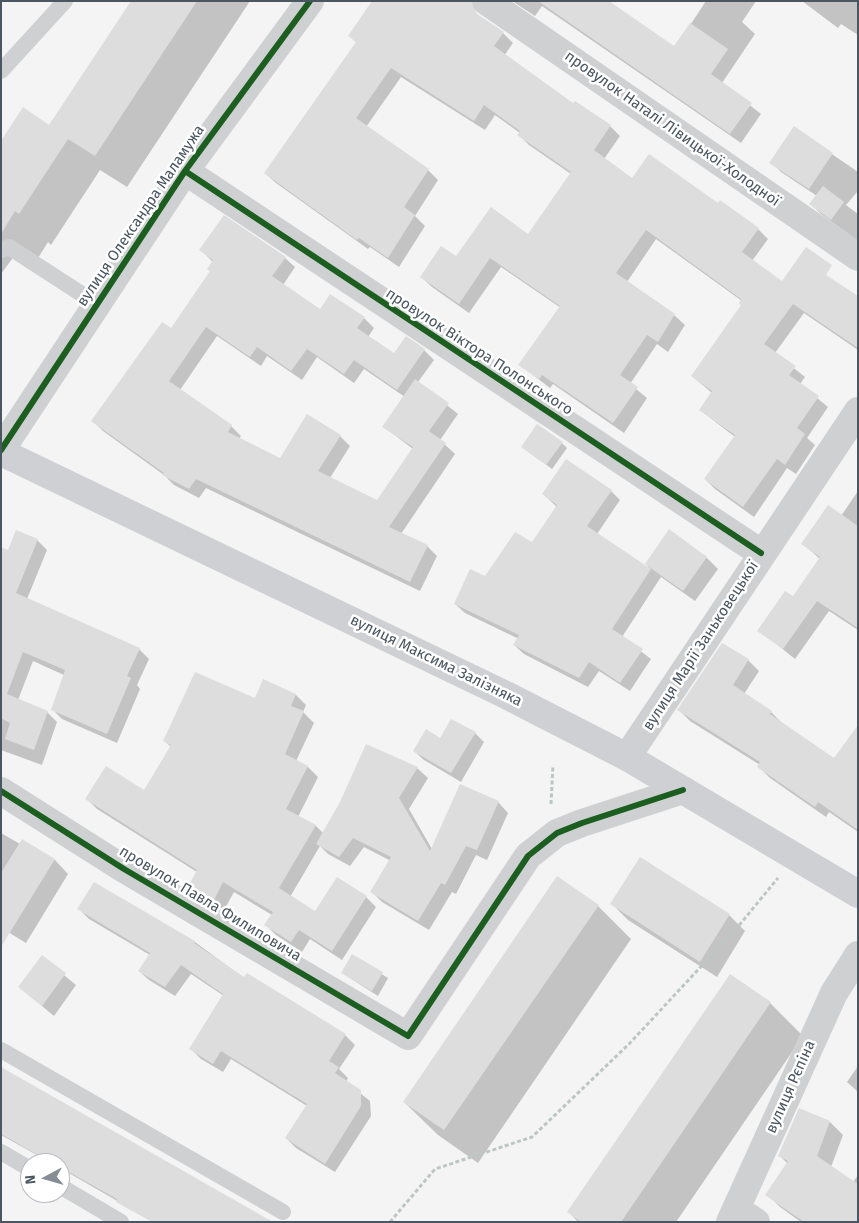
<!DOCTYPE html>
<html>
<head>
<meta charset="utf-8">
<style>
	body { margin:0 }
	#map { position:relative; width:859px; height:1223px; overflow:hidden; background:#f4f4f4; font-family:"Fira Sans",sans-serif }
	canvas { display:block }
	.frame { position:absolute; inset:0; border:2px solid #4a5661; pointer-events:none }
	.north { position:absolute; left:20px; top:1153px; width:50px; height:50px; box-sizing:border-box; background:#fff; border:1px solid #b7bbc0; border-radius:50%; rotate:264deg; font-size:14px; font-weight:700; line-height:20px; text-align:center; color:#4a5661 }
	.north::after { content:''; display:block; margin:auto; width:18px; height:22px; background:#868d94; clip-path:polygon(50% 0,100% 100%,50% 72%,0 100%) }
</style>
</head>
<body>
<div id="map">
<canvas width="859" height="1223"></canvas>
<div class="frame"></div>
<div class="north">N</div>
</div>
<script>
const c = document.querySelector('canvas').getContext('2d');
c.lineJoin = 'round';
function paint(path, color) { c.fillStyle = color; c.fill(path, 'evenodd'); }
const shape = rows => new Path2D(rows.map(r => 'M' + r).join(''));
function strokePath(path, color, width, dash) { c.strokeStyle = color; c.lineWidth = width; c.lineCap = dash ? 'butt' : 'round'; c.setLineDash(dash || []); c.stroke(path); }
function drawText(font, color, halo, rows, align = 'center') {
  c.font = font + ' "Fira Sans",sans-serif'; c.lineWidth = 5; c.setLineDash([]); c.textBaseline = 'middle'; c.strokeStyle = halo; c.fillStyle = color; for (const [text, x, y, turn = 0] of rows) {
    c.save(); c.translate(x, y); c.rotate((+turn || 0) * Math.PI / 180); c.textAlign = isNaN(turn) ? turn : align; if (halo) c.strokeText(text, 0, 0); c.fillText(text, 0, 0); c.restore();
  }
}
paint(shape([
	[132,1,250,1,127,187,100,170,51,245,48,242,35,263,18,251,1,274,1,143,49,126],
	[512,1,607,1,675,48,706,1,756,1,742,22,755,34,722,83,761,114,741,143,542,6,535,16],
	[802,1,858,1,858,35,841,24,838,28],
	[503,33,513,43,504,56,574,105,610,126,620,136,604,159,633,179,718,205,758,229,768,239,752,261,782,283,858,320,858,350,804,313,775,353,805,377,800,384,828,407,807,438,815,445,796,474,787,468,754,517,715,489,705,479,735,437,700,410,712,393,692,376,742,305,742,301,656,239,627,282,674,315,685,325,668,352,657,344,630,384,647,398,624,433,553,384,550,388,520,365,561,308,501,267,469,313,432,287,421,277,456,258,529,235,571,174,529,145,519,135,520,133,495,115,485,130,401,77,366,127,428,170,438,180,415,216,425,226,399,267,370,247,368,249,276,183,265,173,357,43,350,36],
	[794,128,858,172,858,191,846,205,858,214,858,241,821,214,811,204,817,196,781,172,771,162],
	[201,250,285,258,295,267,283,285,321,310,364,318,374,328,368,337,394,355,424,350,434,360,418,382,458,414,440,440,455,454,401,534,427,546,437,556,420,591,206,488,199,498,174,485,164,475,103,431,93,421,172,330,211,272,208,269,213,262],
	[217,336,261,366,267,356,302,380,317,357,354,383,364,369,405,397,384,427,413,449,378,502,330,478,350,446,340,436,280,459,239,439,241,436,231,426,180,390],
	[562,443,567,448,552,469,522,447],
	[611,491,620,500,597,534,651,570,646,564,669,531,707,558,718,569,695,601,661,577,622,637,651,659,630,691,599,671,588,687,524,654,514,645,519,639,465,613,455,604,485,578,532,544,557,507,543,494],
	[858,491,858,630,829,611,795,659,759,630,793,598,820,559,803,544,841,516],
	[37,540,47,550,27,599,139,649,149,659,137,685,140,689,117,743,62,719,52,709,64,675,33,661,18,700,47,712,57,722,42,765,1,750,1,548,8,551],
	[748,660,759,671,744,694,771,712,782,723,834,759,858,727,858,832,829,812,826,817,770,778,759,767,760,765,690,721,679,710],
	[264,680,296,695,306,705,303,712,314,723,296,761,308,767,318,777,298,817,316,826,324,834,417,768,428,778,409,809,432,849,498,802,508,813,487,860,476,855,456,894,452,892,429,930,382,902,372,892,391,861,364,847,350,866,328,854,320,846,290,897,316,913,366,897,376,907,342,960,310,939,302,952,276,935,266,925,272,915,234,892,224,910,200,897,190,887,197,872,97,809,87,799,144,792,171,747,165,741,255,699],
	[475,733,484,742,461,782,424,760,414,751,440,739],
	[1,833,20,844,22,841,55,860,68,874,26,943,3,929,1,931],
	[641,858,729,915,745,931,717,977,628,920,612,904],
	[94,883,195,942,245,979,345,1035,355,1045,339,1069,348,1078,346,1082,370,1101,371,1116,335,1172,296,1148,286,1138,307,1106,231,1059,223,1072,201,1059,191,1049,224,996,191,974,175,996,149,980,139,971,150,955,89,919,79,909],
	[598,906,631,939,478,1163,438,1135,404,1102],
	[352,956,388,978,378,996,342,973],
	[42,957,76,985,54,1016,19,987],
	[770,1003,803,1036,676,1222,578,1222,569,1212],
	[858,1066,858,1092,847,1082],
	[1,1068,154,1222,60,1168,60,1163,51,1163,1,1135],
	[830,1122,843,1135,831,1167,853,1182,858,1175,858,1222,801,1222,780,1207,767,1194,788,1164,780,1156]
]), '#0003');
paint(shape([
	[131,1,197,1,95,156,68,139,19,214,15,211,1,234,1,141,23,107,49,125],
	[372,1,471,1,477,14,504,32,494,46,573,103,575,101,611,125,594,150,632,178,649,154,718,203,720,200,759,228,742,252,782,281,806,247,832,265,826,275,858,296,858,348,793,304,764,344,796,366,789,375,819,396,797,428,805,434,785,465,777,459,743,507,704,479,735,435,699,410,712,391,691,376,741,305,739,304,741,299,646,230,616,273,675,314,658,342,647,335,620,375,638,387,613,423,542,375,539,379,518,365,560,306,490,258,459,304,420,277,441,246,456,256,491,207,528,234,571,172,517,135,520,131,484,105,474,121,391,68,356,118,429,169,404,207,415,215,388,258,359,238,357,240,264,173,356,42,348,36],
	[538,1,609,1,674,46,690,23,728,49,711,74,752,103,730,134],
	[794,126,833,153,809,189,769,163],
	[823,186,844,202,831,220,809,204],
	[224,215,286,257,272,276,320,309,330,294,365,317,357,328,394,353,406,336,425,349,397,390,354,360,344,374,307,349,291,371,257,347,250,357,206,327,169,381,232,425,228,432,280,458,307,414,341,435,318,471,377,500,413,447,382,427,415,379,449,403,429,431,446,443,389,527,428,545,410,582,196,479,189,489,162,475,164,473,91,421,162,322,171,328,210,271,207,269,213,260,199,250],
	[537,424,563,442,546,465,521,447],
	[566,459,612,490,587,526,651,569,612,629,643,649,620,683,589,662,579,678,513,645,519,635,454,604,470,569,485,576,515,532,532,542,557,505,542,494],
	[828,505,858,526,858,628,817,601,783,649,757,631,785,591,793,596,820,557,801,544],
	[669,529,707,557,683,591,645,564],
	[16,530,38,539,16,593,140,648,127,676,131,678,107,734,51,710,65,670,23,652,7,694,48,711,34,750,5,739,10,723,1,718,1,547,8,550],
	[722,643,749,659,733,685,772,711,770,714,834,758,858,725,858,830,818,802,815,807,757,767,760,762,677,710],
	[195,672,255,698,263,679,296,694,291,706,304,711,285,754,308,766,286,809,316,825,279,888,315,911,337,877,367,896,332,951,299,930,291,942,264,925,273,912,223,882,214,900,188,887,197,870,85,799,106,766,144,790,171,745,163,741],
	[451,719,476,732,451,773,413,751,426,729,440,738],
	[366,744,418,767,399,798,430,851,460,784,499,801,477,850,466,846,445,885,441,883,418,921,370,892,391,857,353,838,339,857,316,844,340,802],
	[22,839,55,859,1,947,1,873],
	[640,857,730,914,700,962,610,904],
	[557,876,599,905,444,1130,403,1102],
	[94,882,195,941,194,943,244,977,247,973,346,1034,329,1061,339,1067,335,1073,361,1090,361,1106,325,1164,285,1138,307,1104,221,1051,213,1064,189,1049,223,994,181,965,165,987,138,971,150,953,77,909],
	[352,954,383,972,372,991,341,973],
	[42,955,66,973,42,1006,18,987],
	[730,974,771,1002,621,1222,581,1222,567,1212],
	[1,1067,145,1149,273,1222,152,1222,116,1202,117,1199,60,1167,60,1163,52,1163,1,1134],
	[799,1108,830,1121,817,1156,858,1184,858,1222,804,1222,765,1195,788,1161,778,1156]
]), '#ddddde');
strokePath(shape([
	[551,804,553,765],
	[390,1222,435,1169,532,1137,629,1044,736,929,778,878]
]), '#bcc7c4', 3, [4, 2.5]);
strokePath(shape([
	[1,71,65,1],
	[1,250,9,247,97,304],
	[1,1050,283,1212],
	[1,1152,30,1169],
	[60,1186,121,1222]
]), '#ced0d2', 16);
strokePath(shape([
	[486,1,858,257],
	[185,171,761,553],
	[1,450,185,171,310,1],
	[627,757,858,411],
	[1,791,124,869,408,1036,528,856,557,833,582,823,683,790],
	[736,1209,756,1222],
	[730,1222,834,993,858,955]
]), '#ced0d2', 28);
strokePath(shape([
	[1,452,506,695,627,757,858,894]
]), '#ced0d4', 28);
strokePath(shape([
	[185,171,761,553],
	[1,450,185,171,310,1],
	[1,791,124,869,408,1036,528,856,557,833,582,823,683,790]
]), '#1b5e20', 6);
drawText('15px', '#4a5661', '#fff', [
	["провулок Наталі Лівицької-Холодної",672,129,35],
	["вулиця Олександра Маламужа",141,216,-56],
	["провулок Віктора Полонського",479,352,33],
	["вулиця Марії Заньковецької",701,646,-57],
	["вулиця Максима Залізняка",436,661,26],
	["провулок Павла Филиповича",210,904,31],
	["вулиця Рєпіна",791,1087,-66]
]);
</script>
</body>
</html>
